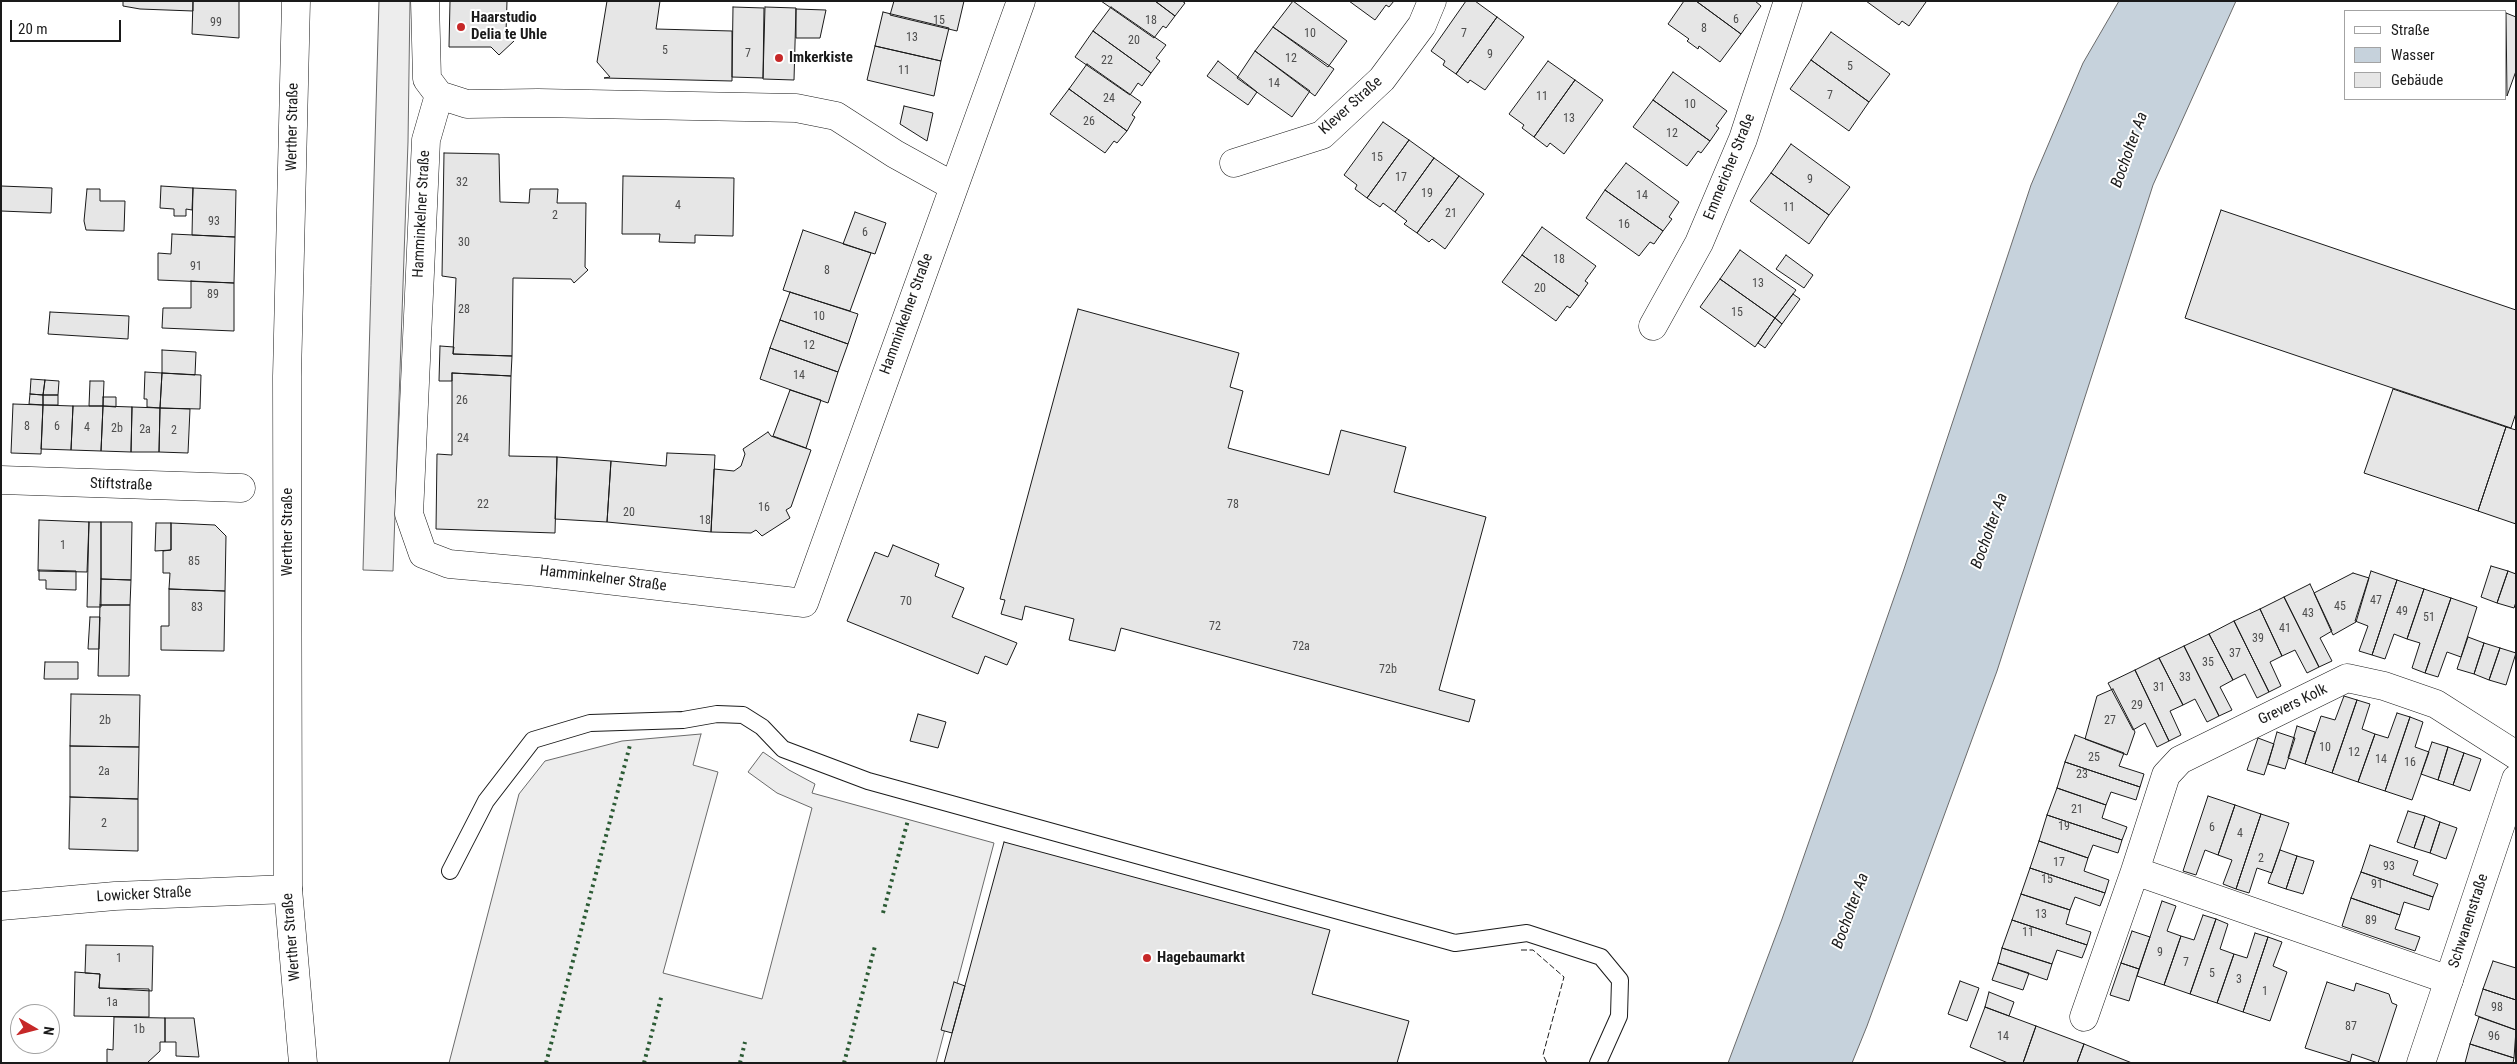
<!DOCTYPE html>
<html>
<head>
<meta charset="utf-8">
<style>
	body { margin:0 }
	#map { position:relative; width:2517px; height:1064px; overflow:hidden; background:#fff; font-family:"Roboto Condensed",sans-serif }
	canvas { display:block }
	.frame { position:absolute; inset:0; border:2px solid #1a1a1a; pointer-events:none }
	.legend { position:absolute; left:2344px; top:10px; width:162px; height:90px; box-sizing:border-box; background:#fff; border:1px solid #a3a3a3; margin:0; padding:6px 9px; list-style:none; font-size:15px; color:#1a1a1a }
	.legend li { display:flex; align-items:center; gap:10px; height:25px }
	.legend b { width:25px; border:1px solid #a3a3a3 }
	.north { position:absolute; left:10px; top:1004px; width:50px; height:50px; box-sizing:border-box; background:#fff; border:1px solid #a3a3a3; border-radius:50%; rotate:98deg; font-size:14px; font-weight:700; line-height:20px; text-align:center; color:#1a1a1a }
	.north::after { content:''; display:block; margin:auto; width:18px; height:22px; background:#c62828; clip-path:polygon(50% 0,100% 100%,50% 72%,0 100%) }
	.scale { position:absolute; left:10px; top:20px; width:111px; height:22px; box-sizing:border-box; border:2px solid #1a1a1a; border-top:0; padding-left:6px; font-size:15px; line-height:18px; white-space:nowrap; color:#1a1a1a; -webkit-text-stroke:4px #fff; paint-order:stroke }
</style>
</head>
<body>
<div id="map">
<canvas width="2517" height="1064"></canvas>
<div class="frame"></div>
<ul class="legend">
<li><b style="height:6px;background:#fff"></b>Straße</li>
<li><b style="height:14px;background:#c6d2dc"></b>Wasser</li>
<li><b style="height:14px;background:#e6e6e6"></b>Gebäude</li>
</ul>
<div class="north">N</div>
<div class="scale">20 m</div>
</div>
<script>
const c = document.querySelector('canvas').getContext('2d');
c.lineJoin = 'round';
function paint(path, color) { c.fillStyle = color; c.fill(path, 'evenodd'); }
const shape = rows => new Path2D(rows.map(r => 'M' + r).join(''));
function strokePath(path, color, width, dash) { c.strokeStyle = color; c.lineWidth = width; c.lineCap = dash ? 'butt' : 'round'; c.setLineDash(dash || []); c.stroke(path); }
function drawText(font, color, halo, rows, align = 'center') {
  c.font = font + ' "Roboto Condensed",sans-serif'; c.lineWidth = 4; c.setLineDash([]); c.textBaseline = 'middle'; c.strokeStyle = halo; c.fillStyle = color; for (const [text, x, y, turn = 0] of rows) {
    c.save(); c.translate(x, y); c.rotate((+turn || 0) * Math.PI / 180); c.textAlign = isNaN(turn) ? turn : align; if (halo) c.strokeText(text, 0, 0); c.fillText(text, 0, 0); c.restore();
  }
}
const parking = shape([
	[379,1,410,1,408,142,393,571,363,570,379,1],
	[701,734,693,765,718,772,663,973,762,999,812,808,777,793,748,772,763,752,789,770,815,784,812,793,994,843,936,1063,449,1063,519,794,545,761,622,741,701,734]
]);
paint(parking, '#ededed');
strokePath(parking, '#6a6a6a', 1);
const water = shape([
	[2119,1,2236,1,2153,185,1997,671,1867,1026,1852,1063,1728,1063,1782,919,1904,569,2031,185,2083,63,2119,1]
]);
paint(water, '#c6d2dc');
strokePath(water, '#6a6a6a', 1);
const building = shape([
	[123,1,193,1,193,11,140,9,123,6,123,1],
	[193,1,239,1,239,38,192,34,193,1],
	[450,1,507,1,506,33,514,41,499,55,491,47,449,47,450,1],
	[607,1,660,1,656,29,732,31,732,81,604,78,610,77,597,62,607,1],
	[894,1,964,1,957,31,890,15,894,1],
	[1101,1,1155,1,1175,16,1166,28,1163,26,1154,38,1101,1],
	[1155,1,1182,1,1185,3,1175,16,1155,1],
	[1293,1,1347,41,1328,67,1273,27,1293,1],
	[1349,1,1394,1,1389,7,1386,5,1375,20,1349,1],
	[1466,1,1475,1,1497,17,1456,74,1443,65,1445,61,1431,51,1466,1],
	[1684,1,1696,1,1741,34,1720,62,1699,46,1698,49,1687,41,1689,39,1668,24,1684,1],
	[1696,1,1755,1,1761,6,1741,34,1696,1],
	[1866,1,1925,1,1926,2,1909,26,1902,21,1899,25,1866,1],
	[733,7,764,8,763,78,732,77,733,7],
	[765,7,796,8,794,80,763,79,765,7],
	[1111,7,1166,45,1156,58,1160,61,1151,73,1093,31,1111,7],
	[796,9,826,10,820,38,796,38,796,9],
	[883,12,949,28,941,61,875,46,883,12],
	[2506,13,2516,17,2516,71,2507,96,2506,13],
	[1497,17,1524,37,1485,90,1470,80,1468,83,1456,74,1497,17],
	[1273,27,1334,69,1315,96,1255,51,1273,27],
	[1093,31,1151,73,1142,86,1138,83,1130,95,1075,57,1093,31],
	[1831,32,1890,74,1869,102,1811,60,1831,32],
	[875,46,941,61,934,96,867,80,875,46],
	[1255,51,1310,91,1292,117,1237,78,1255,51],
	[1811,60,1869,102,1849,131,1790,89,1811,60],
	[1218,61,1257,92,1248,105,1207,76,1218,61],
	[1548,61,1575,80,1534,137,1522,128,1524,125,1509,114,1548,61],
	[1087,64,1141,102,1132,115,1135,117,1127,131,1069,89,1087,64],
	[1673,72,1727,111,1716,126,1719,128,1710,141,1653,100,1673,72],
	[1575,80,1603,100,1564,154,1550,143,1547,147,1534,137,1575,80],
	[1069,89,1127,131,1117,143,1114,141,1105,153,1050,114,1069,89],
	[1653,100,1710,141,1701,153,1698,151,1687,166,1633,127,1653,100],
	[904,106,933,113,927,141,900,124,904,106],
	[1383,122,1409,140,1367,198,1355,189,1357,185,1344,175,1383,122],
	[1409,140,1434,158,1395,212,1383,203,1380,207,1367,198,1409,140],
	[1791,144,1850,187,1829,215,1771,173,1791,144],
	[444,153,499,154,500,202,529,203,530,189,558,189,557,203,586,203,585,267,588,270,574,283,571,279,513,278,512,356,453,354,456,278,442,276,444,153],
	[1434,158,1459,176,1417,233,1404,224,1407,221,1395,212,1434,158],
	[1626,163,1679,202,1669,217,1672,219,1663,231,1605,190,1626,163],
	[1771,173,1829,215,1809,244,1750,201,1771,173],
	[623,176,734,178,733,236,695,235,695,243,659,242,660,234,622,234,623,176],
	[1459,176,1484,194,1445,249,1432,239,1429,242,1417,233,1459,176],
	[1,186,52,188,51,213,1,211,1,186],
	[161,186,193,188,192,210,186,209,186,216,174,216,174,209,160,208,161,186],
	[193,188,236,190,235,237,192,235,193,188],
	[87,189,100,189,100,201,125,201,124,231,86,230,84,221,87,189],
	[1605,190,1663,231,1654,244,1650,242,1639,256,1586,218,1605,190],
	[2221,210,2516,310,2516,413,2511,428,2185,318,2221,210],
	[855,212,886,223,875,254,843,244,855,212],
	[1542,227,1596,266,1585,281,1588,283,1579,296,1522,255,1542,227],
	[803,230,871,253,850,311,783,290,803,230],
	[172,234,235,237,234,283,158,280,158,253,171,254,172,234],
	[1740,250,1796,290,1775,318,1720,279,1740,250],
	[1522,255,1579,296,1570,308,1567,306,1556,321,1502,282,1522,255],
	[1786,255,1813,275,1804,288,1776,269,1786,255],
	[1720,279,1775,318,1755,347,1700,307,1720,279],
	[191,281,234,283,234,331,162,328,163,308,191,308,191,281],
	[790,292,858,314,848,344,780,320,790,292],
	[1793,294,1800,299,1782,324,1775,318,1793,294],
	[1078,309,1239,353,1230,387,1243,391,1228,448,1329,475,1341,430,1406,447,1394,492,1486,517,1439,690,1475,700,1469,722,1121,628,1115,651,1069,640,1074,619,1025,606,1022,620,1001,614,1005,600,1000,599,1078,309],
	[50,312,129,316,128,339,48,334,50,312],
	[1775,318,1782,324,1765,348,1758,343,1775,318],
	[780,320,848,344,838,372,770,348,780,320],
	[440,346,454,347,453,354,512,356,511,376,452,373,452,381,439,381,440,346],
	[770,348,838,372,828,403,760,379,770,348],
	[162,350,196,352,195,375,162,373,162,350],
	[145,372,162,373,160,408,147,407,147,399,144,399,145,372],
	[162,373,201,375,200,409,160,408,162,373],
	[452,373,511,376,509,456,557,457,555,533,436,529,437,454,452,455,452,373],
	[31,379,45,380,43,395,30,394,31,379],
	[45,380,59,381,58,395,43,395,45,380],
	[90,381,104,381,103,406,89,406,90,381],
	[2393,389,2506,427,2478,511,2364,473,2393,389],
	[790,390,821,400,806,448,773,436,790,390],
	[30,394,43,395,43,405,29,404,30,394],
	[43,395,58,395,58,405,43,405,43,395],
	[103,397,116,397,116,407,103,406,103,397],
	[13,404,43,405,41,454,11,453,13,404],
	[43,405,73,406,71,450,41,449,43,405],
	[73,406,103,406,101,451,71,450,73,406],
	[103,406,132,407,131,452,101,451,103,406],
	[132,407,160,408,159,452,131,452,132,407],
	[160,408,190,409,188,453,159,452,160,408],
	[2506,427,2516,430,2516,524,2478,511,2506,427],
	[768,432,771,436,811,450,791,507,786,510,790,518,762,536,756,530,751,533,711,532,714,469,734,471,741,466,745,454,743,449,768,432],
	[667,453,715,455,711,532,607,522,611,461,666,466,667,453],
	[557,457,611,461,607,522,555,519,557,457],
	[39,520,89,522,87,572,38,571,39,520],
	[89,522,101,522,101,607,87,607,89,522],
	[101,522,132,522,131,580,101,579,101,522],
	[156,523,171,523,171,550,155,551,156,523],
	[171,523,215,525,226,536,225,591,169,589,170,573,163,573,163,551,171,550,171,523],
	[893,545,939,564,935,576,964,588,952,617,1017,643,1007,665,985,656,978,674,847,621,875,552,888,557,893,545],
	[2491,566,2508,571,2497,603,2481,597,2491,566],
	[39,570,76,571,76,590,46,589,46,580,39,580,39,570],
	[2371,571,2397,580,2372,655,2359,651,2368,626,2355,621,2371,571],
	[2508,571,2516,574,2516,602,2514,608,2497,603,2508,571],
	[2353,573,2369,578,2356,622,2333,635,2314,593,2353,573],
	[101,579,131,580,130,605,100,605,101,579],
	[2397,580,2424,589,2407,639,2394,634,2385,659,2372,655,2397,580],
	[2310,584,2332,631,2320,638,2332,661,2319,667,2284,597,2310,584],
	[169,589,225,591,224,651,161,650,161,626,169,626,169,589],
	[2424,589,2451,598,2425,673,2412,668,2420,643,2407,639,2424,589],
	[2284,597,2319,667,2307,673,2295,650,2282,656,2260,609,2284,597],
	[2451,598,2477,607,2461,657,2447,652,2438,677,2425,673,2451,598],
	[100,605,130,605,129,676,98,676,100,605],
	[2260,609,2282,656,2270,662,2281,686,2269,692,2234,621,2260,609],
	[90,617,100,617,99,649,88,649,90,617],
	[2234,621,2269,692,2257,698,2245,674,2233,680,2209,634,2234,621],
	[2209,634,2233,680,2220,687,2232,710,2219,716,2184,646,2209,634],
	[2468,637,2484,643,2474,674,2457,669,2468,637],
	[2484,643,2500,648,2489,680,2474,674,2484,643],
	[2184,646,2219,716,2207,722,2195,699,2183,705,2159,658,2184,646],
	[2500,648,2516,653,2506,685,2489,680,2500,648],
	[2159,658,2183,705,2170,711,2181,735,2169,741,2135,670,2159,658],
	[45,662,78,662,78,679,44,679,45,662],
	[2135,670,2169,741,2157,747,2145,723,2133,730,2108,683,2135,670],
	[2113,689,2135,732,2127,755,2085,739,2097,696,2113,689],
	[71,694,140,695,139,747,70,746,71,694],
	[2344,696,2357,700,2332,773,2305,764,2321,716,2335,720,2344,696],
	[2357,700,2370,704,2362,729,2375,734,2358,782,2332,773,2357,700],
	[2397,713,2410,717,2385,791,2358,782,2375,734,2388,738,2397,713],
	[918,714,946,722,938,748,910,741,918,714],
	[2410,717,2423,722,2415,747,2429,752,2412,800,2385,791,2410,717],
	[2297,726,2315,732,2305,764,2288,758,2297,726],
	[2277,732,2295,738,2285,769,2268,764,2277,732],
	[2075,735,2124,753,2119,766,2144,774,2140,787,2065,762,2075,735],
	[2258,738,2274,744,2264,775,2247,770,2258,738],
	[2432,742,2448,747,2438,780,2421,774,2432,742],
	[70,746,139,747,138,799,70,797,70,746],
	[2448,747,2464,753,2453,785,2438,780,2448,747],
	[2464,753,2481,759,2470,791,2453,785,2464,753],
	[2065,762,2140,787,2136,800,2111,792,2106,805,2057,788,2065,762],
	[2057,788,2106,805,2102,818,2127,827,2122,840,2047,815,2057,788],
	[2208,796,2235,805,2218,855,2205,850,2196,875,2183,871,2208,796],
	[70,797,138,799,138,851,69,849,70,797],
	[2235,805,2261,814,2236,889,2223,884,2232,860,2218,855,2235,805],
	[2408,811,2425,816,2414,848,2397,842,2408,811],
	[2261,814,2289,823,2272,873,2257,868,2249,893,2236,889,2261,814],
	[2047,815,2122,840,2118,853,2093,845,2088,858,2039,841,2047,815],
	[2425,816,2440,822,2430,853,2414,848,2425,816],
	[2440,822,2457,828,2446,859,2430,853,2440,822],
	[2039,841,2088,858,2084,871,2109,880,2105,893,2030,868,2039,841],
	[1004,842,1330,930,1312,994,1409,1021,1397,1063,944,1063,1004,842],
	[2370,845,2418,861,2413,875,2438,884,2433,897,2361,872,2370,845],
	[2280,850,2297,856,2286,889,2268,883,2280,850],
	[2297,856,2314,861,2303,894,2286,889,2297,856],
	[2030,868,2105,893,2100,906,2075,897,2070,910,2021,894,2030,868],
	[2361,872,2433,897,2429,910,2404,902,2400,915,2351,898,2361,872],
	[2021,894,2070,910,2066,924,2091,932,2087,945,2012,920,2021,894],
	[2351,898,2400,915,2395,929,2420,937,2415,951,2342,926,2351,898],
	[2162,901,2176,906,2167,931,2181,936,2164,985,2137,976,2162,901],
	[2203,915,2216,919,2190,994,2164,985,2181,936,2194,940,2203,915],
	[2216,919,2228,924,2220,949,2234,954,2217,1003,2190,994,2216,919],
	[2012,920,2087,945,2082,958,2057,950,2052,964,2002,948,2012,920],
	[2132,931,2150,937,2139,969,2121,963,2132,931],
	[2255,933,2268,937,2243,1012,2217,1003,2234,954,2247,958,2255,933],
	[2268,937,2282,942,2273,966,2287,972,2270,1021,2243,1012,2268,937],
	[86,945,153,946,152,991,99,988,100,974,85,973,86,945],
	[2002,948,2052,964,2047,980,1998,963,2002,948],
	[2493,961,2516,968,2516,1000,2483,989,2493,961],
	[1998,963,2029,973,2023,990,1992,980,1998,963],
	[2121,963,2139,969,2129,1001,2110,995,2121,963],
	[75,972,100,974,99,988,149,989,149,1017,74,1016,75,972],
	[1960,981,1979,988,1967,1021,1948,1014,1960,981],
	[954,982,965,986,952,1033,941,1030,954,982],
	[2327,982,2354,991,2356,983,2389,994,2392,1003,2397,1005,2378,1063,2352,1054,2350,1062,2305,1048,2327,982],
	[2483,989,2516,1000,2516,1030,2475,1015,2483,989],
	[1989,992,2014,1002,2009,1016,1985,1007,1989,992],
	[1985,1007,2036,1026,2023,1063,2008,1063,1970,1047,1985,1007],
	[114,1017,165,1018,165,1042,160,1042,160,1051,147,1063,107,1063,107,1049,113,1050,114,1017],
	[2479,1017,2516,1030,2514,1058,2470,1044,2479,1017],
	[165,1018,194,1018,199,1057,176,1056,176,1042,165,1042,165,1018],
	[2036,1026,2084,1044,2077,1063,2023,1063,2036,1026],
	[2084,1044,2132,1063,2077,1063,2084,1044],
	[2470,1044,2514,1058,2513,1063,2465,1063,2470,1044]
]);
paint(building, '#e6e6e6');
strokePath(building, '#1a1a1a', 1);
const service = shape([
	[450,871,486,801,533,740,590,723,683,720,717,714,743,715,762,727,783,749,868,781,1455,943,1527,933,1601,957,1620,980,1619,1016,1598,1063]
]);
const minor = shape([
	[425,1,427,79,439,95,467,104,538,103,796,108,836,116,895,154,953,186],
	[439,95,426,140,409,514,423,554,449,564,538,572,804,603,1021,1],
	[1234,163,1322,135,1382,79,1422,25,1432,1],
	[1653,326,1699,243,1743,139,1788,1],
	[1,480,241,488],
	[2135,871,2449,980],
	[1,906,115,896,288,889],
	[2084,1017,2135,871,2166,775,2180,760,2347,678,2384,686,2436,704,2516,755]
]);
const tertiary = shape([
	[2421,1063,2516,779]
]);
const secondary = shape([
	[296,1,287,376,288,889,303,1063]
]);
strokePath(service, '#1a1a1a', 18);
strokePath(minor, '#1a1a1a', 29);
strokePath(tertiary, '#1a1a1a', 29);
strokePath(secondary, '#1a1a1a', 29);
strokePath(service, '#fff', 16);
strokePath(minor, '#fff', 28);
strokePath(tertiary, '#fff', 28);
strokePath(secondary, '#fff', 28);
strokePath(shape([
	[883,913,908,820],
	[546,1063,630,745],
	[644,1063,662,994],
	[740,1063,745,1042],
	[844,1063,875,946]
]), '#2b5a34', 4, [2.5, 4]);
strokePath(shape([
	[1521,950,1533,950,1564,977,1543,1055,1547,1063]
]), '#1a1a1a', 1, [6, 2.5]);
for (const [x, y, r, color] of [
	[461,27,5,"#c62828"],
	[779,58,5,"#c62828"],
	[1147,958,5,"#c62828"]
]) { const dot = new Path2D(); dot.arc(x, y, r, 0, 2 * Math.PI); c.fillStyle = color; c.fill(dot); strokePath(dot, '#fff', 2); }
drawText('12px', '#4d4d4d', null, [
	["6",1736,20],
	["15",939,21],
	["18",1151,21],
	["99",216,23],
	["8",1704,29],
	["10",1310,34],
	["7",1464,34],
	["13",912,38],
	["20",1134,41],
	["5",665,51],
	["7",748,54],
	["9",1490,55],
	["12",1291,59],
	["22",1107,61],
	["5",1850,67],
	["11",904,71],
	["14",1274,84],
	["7",1830,96],
	["11",1542,97],
	["24",1109,99],
	["10",1690,105],
	["13",1569,119],
	["26",1089,122],
	["12",1672,134],
	["15",1377,158],
	["17",1401,178],
	["9",1810,180],
	["32",462,183],
	["19",1427,194],
	["14",1642,196],
	["4",678,206],
	["11",1789,208],
	["21",1451,214],
	["2",555,216],
	["93",214,222],
	["16",1624,225],
	["6",865,233],
	["30",464,243],
	["18",1559,260],
	["91",196,267],
	["8",827,271],
	["13",1758,284],
	["20",1540,289],
	["89",213,295],
	["28",464,310],
	["15",1737,313],
	["10",819,317],
	["12",809,346],
	["14",799,376],
	["26",462,401],
	["8",27,427],
	["6",57,427],
	["4",87,428],
	["2b",117,429],
	["2a",145,430],
	["2",174,431],
	["24",463,439],
	["22",483,505],
	["78",1233,505],
	["16",764,508],
	["20",629,513],
	["18",705,521],
	["1",63,546],
	["85",194,562],
	["47",2376,601],
	["70",906,602],
	["45",2340,607],
	["83",197,608],
	["49",2402,612],
	["43",2308,614],
	["51",2429,618],
	["72",1215,627],
	["41",2285,629],
	["39",2258,639],
	["72a",1301,647],
	["37",2235,654],
	["35",2208,663],
	["72b",1388,670],
	["33",2185,678],
	["31",2159,688],
	["29",2137,706],
	["2b",105,721],
	["27",2110,721],
	["10",2325,748],
	["12",2354,753],
	["25",2094,758],
	["14",2381,760],
	["16",2410,763],
	["2a",104,772],
	["23",2082,775],
	["21",2077,810],
	["2",104,824],
	["19",2064,827],
	["6",2212,828],
	["4",2240,834],
	["2",2261,859],
	["17",2059,863],
	["93",2389,867],
	["15",2047,880],
	["91",2377,885],
	["13",2041,915],
	["89",2371,921],
	["11",2028,933],
	["9",2160,953],
	["1",119,959],
	["7",2186,963],
	["5",2212,974],
	["3",2239,980],
	["1",2265,992],
	["1a",112,1003],
	["98",2497,1008],
	["87",2351,1027],
	["1b",139,1030],
	["14",2003,1037],
	["96",2494,1037]
]);
drawText('bold 15px', '#1a1a1a', '#fff', [
	["Haarstudio",471,18],
	["Delia te Uhle",471,35],
	["Imkerkiste",789,58],
	["Hagebaumarkt",1157,958]
], 'left');
drawText('15px', '#1a1a1a', '#fff', [
	["Klever Straße",1351,106,-42],
	["Werther Straße",293,127,-89],
	["Emmericher Straße",1730,167,-68],
	["Hamminkelner Straße",422,214,-87],
	["Hamminkelner Straße",907,314,-70],
	["Stiftstraße",121,485,2],
	["Werther Straße",288,532,-90],
	["Hamminkelner Straße",603,579,7],
	["Grevers Kolk",2293,705,-26],
	["Lowicker Straße",144,895,-3],
	["Schwanenstraße",2469,921,-72],
	["Werther Straße",292,937,-95]
]);
drawText('italic 16px', '#1a1a1a', '#fff', [
	["Bocholter Aa",2130,150,-70],
	["Bocholter Aa",1990,531,-70],
	["Bocholter Aa",1851,911,-70]
]);
</script>
</body>
</html>
